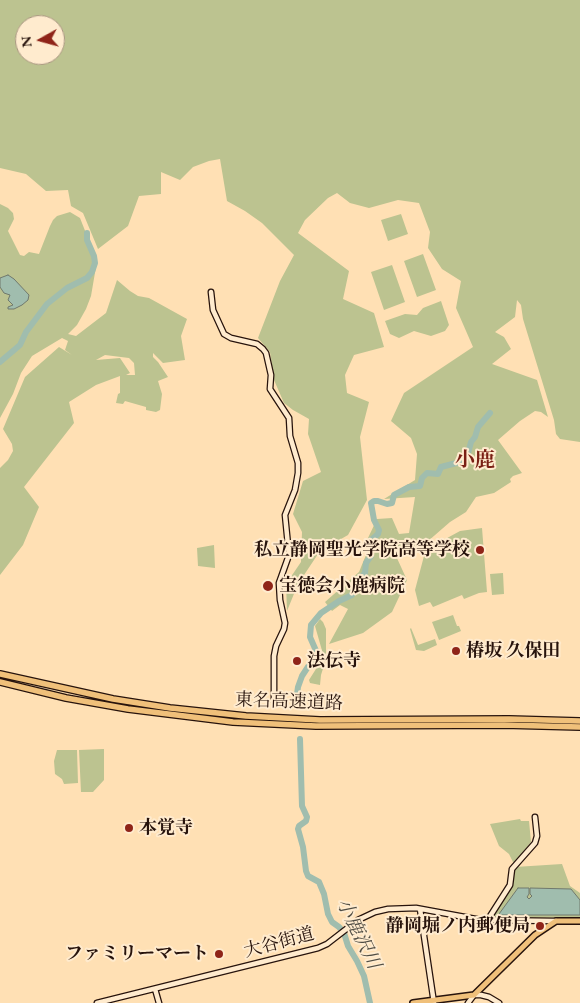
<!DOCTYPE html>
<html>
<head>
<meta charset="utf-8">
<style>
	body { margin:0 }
	#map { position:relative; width:580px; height:1003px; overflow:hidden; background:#ffe0b4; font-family:"EB Garamond",serif }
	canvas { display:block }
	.north { position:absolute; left:15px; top:15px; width:50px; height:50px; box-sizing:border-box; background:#ffebce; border:1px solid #a99580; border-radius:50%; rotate:263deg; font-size:14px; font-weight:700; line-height:20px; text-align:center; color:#27130c }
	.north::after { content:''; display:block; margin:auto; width:18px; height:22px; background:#8f2418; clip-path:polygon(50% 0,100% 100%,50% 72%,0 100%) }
</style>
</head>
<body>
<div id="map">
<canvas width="580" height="1003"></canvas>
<div class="north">N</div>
</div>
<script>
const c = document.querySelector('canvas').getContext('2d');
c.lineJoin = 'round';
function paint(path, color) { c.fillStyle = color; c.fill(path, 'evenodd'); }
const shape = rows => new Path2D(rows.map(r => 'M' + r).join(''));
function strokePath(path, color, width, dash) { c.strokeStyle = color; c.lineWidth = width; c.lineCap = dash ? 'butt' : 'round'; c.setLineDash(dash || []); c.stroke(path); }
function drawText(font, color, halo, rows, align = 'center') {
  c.font = font + ' "EB Garamond","Noto Serif JP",serif'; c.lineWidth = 4; c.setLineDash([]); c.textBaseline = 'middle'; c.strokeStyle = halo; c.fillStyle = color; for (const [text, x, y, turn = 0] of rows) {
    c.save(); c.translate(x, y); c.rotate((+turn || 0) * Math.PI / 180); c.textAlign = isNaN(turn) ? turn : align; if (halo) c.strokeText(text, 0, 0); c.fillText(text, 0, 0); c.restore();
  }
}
paint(shape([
	[0,0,580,0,580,442,560,439,556,434,554,420,523,319,521,305,517,300,515,317,495,332,504,337,511,349,492,364,537,380,548,417,541,412,535,411,520,421,498,440,522,473,513,476,510,479,511,482,494,493,476,497,466,512,450,522,427,542,415,547,403,548,396,556,407,580,392,612,363,633,329,644,348,609,340,605,332,611,325,602,359,572,368,550,368,538,377,519,392,518,399,534,409,533,415,497,384,499,415,480,417,454,411,438,391,421,404,393,473,347,456,308,461,281,442,269,428,248,430,232,419,203,398,200,369,208,350,203,337,193,328,198,305,220,298,233,349,271,343,299,374,313,384,347,354,355,345,375,347,393,369,402,360,437,367,500,348,535,320,551,298,584,287,611,286,584,301,562,302,532,293,514,303,481,321,472,308,434,309,419,293,410,284,403,274,380,270,352,258,338,280,281,294,255,262,223,245,211,227,201,220,159,209,161,193,167,180,180,161,172,161,194,139,196,128,226,98,249,83,213,71,206,68,190,46,191,26,174,0,168],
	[25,25,55,25,55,55,25,55],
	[0,204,8,208,13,213,14,219,8,231,20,255,24,256,29,252,39,254,50,226,53,220,57,216,70,212,80,218,97,261,91,296,86,309,77,325,68,334,76,336,106,313,117,280,130,291,138,296,149,298,187,319,181,336,185,360,163,363,153,353,153,357,158,362,168,377,158,381,162,394,160,410,156,412,146,410,146,407,125,401,123,404,116,403,118,394,120,393,120,376,96,385,69,402,74,423,24,487,39,507,23,545,0,575,0,468,8,460,13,451,12,444,3,429,25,377,59,347,72,355,65,350,68,341,62,338,32,356,21,373,13,394,0,418],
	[105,355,129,358,134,363,135,375,126,375,130,373,120,358,96,360],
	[401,214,408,234,388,241,381,220],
	[423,254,436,290,417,297,404,261],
	[392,265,405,302,384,310,371,272],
	[441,301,449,325,445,331,431,336,414,331,399,338,390,334,385,321,405,314,417,315,423,308],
	[482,528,487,592,479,593,464,599,462,595,433,607,430,602,419,606,415,590,424,556,438,543,460,531],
	[214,545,215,568,198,566,197,548],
	[503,573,504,594,492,595,490,574],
	[453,615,457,626,459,626,461,631,439,640,432,622],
	[320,619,323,622,326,629,326,659,321,675,320,685,310,683,309,680,321,661,323,654,315,626],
	[411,628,418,645,435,639,437,645,424,651,416,650,410,629],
	[104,749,104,780,93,792,81,792,79,750],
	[57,750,77,750,78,783,64,784,62,779,55,774,54,761],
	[520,819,521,821,529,821,531,842,514,864,509,854,499,846,490,824],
	[562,864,570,886,580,893,580,918,492,917,492,915,511,888,515,867]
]), '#bcc390');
const water = shape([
	[8,275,14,279,29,295,28,300,22,305,14,309,8,309,8,307,13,305,8,300,10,295,4,293,0,287,0,278,8,275],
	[518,888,529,888,529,894,527,897,529,899,532,896,530,894,530,888,571,889,580,900,580,915,500,915,499,914,518,888]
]);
paint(water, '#a0bdae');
strokePath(water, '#70796d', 1);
strokePath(shape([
	[0,362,20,345,26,332,47,304,67,288,87,278,92,272,95,263,94,256,87,240,87,233],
	[296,701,298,687,302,676,317,653,310,637,311,625,321,613,339,601,352,595,355,583,365,573,366,563,371,556,369,542,378,534,379,530,374,520,371,503,374,501,378,501,387,504,392,503,394,495,409,487,420,486,422,478,427,473,438,474,441,467,464,461,467,457,471,442,475,437,478,427,490,413],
	[300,739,302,806,307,817,306,821,299,826,298,829,303,847,306,871,308,876,319,882,324,894,328,914,332,922,339,927,344,933,348,946,357,961,364,976,370,1003]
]), '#a0bdae', 6);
const secondary = shape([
	[211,292,213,310,224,334,231,338,257,344,263,349,266,353,271,375,270,389,289,418,290,436,298,463,298,473,295,490,285,515,289,555,279,583,280,600,285,623,284,629,276,646,274,656,274,701],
	[420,909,434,1003],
	[487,921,510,885,512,869,535,843,537,836,535,817],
	[155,989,159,1003],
	[97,1003,318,948,327,944,358,920,375,912,388,909,416,908,481,920,556,921],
	[468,1003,474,995,481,995,489,997,499,1003]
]);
const primary = shape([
	[413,1003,474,995,535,935,556,921,580,921]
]);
const highway = shape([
	[0,674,113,699,170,708,246,716,320,720,509,719,580,721],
	[0,682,66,698,128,709,233,722,316,726,504,725,580,727]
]);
strokePath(secondary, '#27130c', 7);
strokePath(primary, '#27130c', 8);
strokePath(highway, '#27130c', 8);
strokePath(secondary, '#ffebce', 4.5);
strokePath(primary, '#f0c07a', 5);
strokePath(highway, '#f0c07a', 5.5);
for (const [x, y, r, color] of [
	[480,550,5,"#8f2418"],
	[268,586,6,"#8f2418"],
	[456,651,5,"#8f2418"],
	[297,661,5,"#8f2418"],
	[129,828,5,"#8f2418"],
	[540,926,5,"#8f2418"],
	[219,954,5,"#8f2418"]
]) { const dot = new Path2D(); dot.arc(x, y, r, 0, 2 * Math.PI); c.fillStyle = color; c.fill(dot); strokePath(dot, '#ffebce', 2); }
drawText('bold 18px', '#27130c', '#ffebce', [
	["私立静岡聖光学院高等学校",470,550,"right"],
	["宝徳会小鹿病院",279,586],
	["椿坂 久保田",466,651],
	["法伝寺",307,661],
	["本覚寺",139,828],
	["静岡堀ノ内郵便局",530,926,"right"],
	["ファミリーマート",209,954,"right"]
], 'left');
drawText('18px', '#27130c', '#ffebce', [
	["東名高速道路",289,702,2],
	["大谷街道",279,943,-15]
]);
drawText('italic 19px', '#514e45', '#ffebce', [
	["小鹿沢川",358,934,64]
]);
drawText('bold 20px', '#7a1f14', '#ffebce', [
	["小鹿",475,461]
]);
</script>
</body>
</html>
